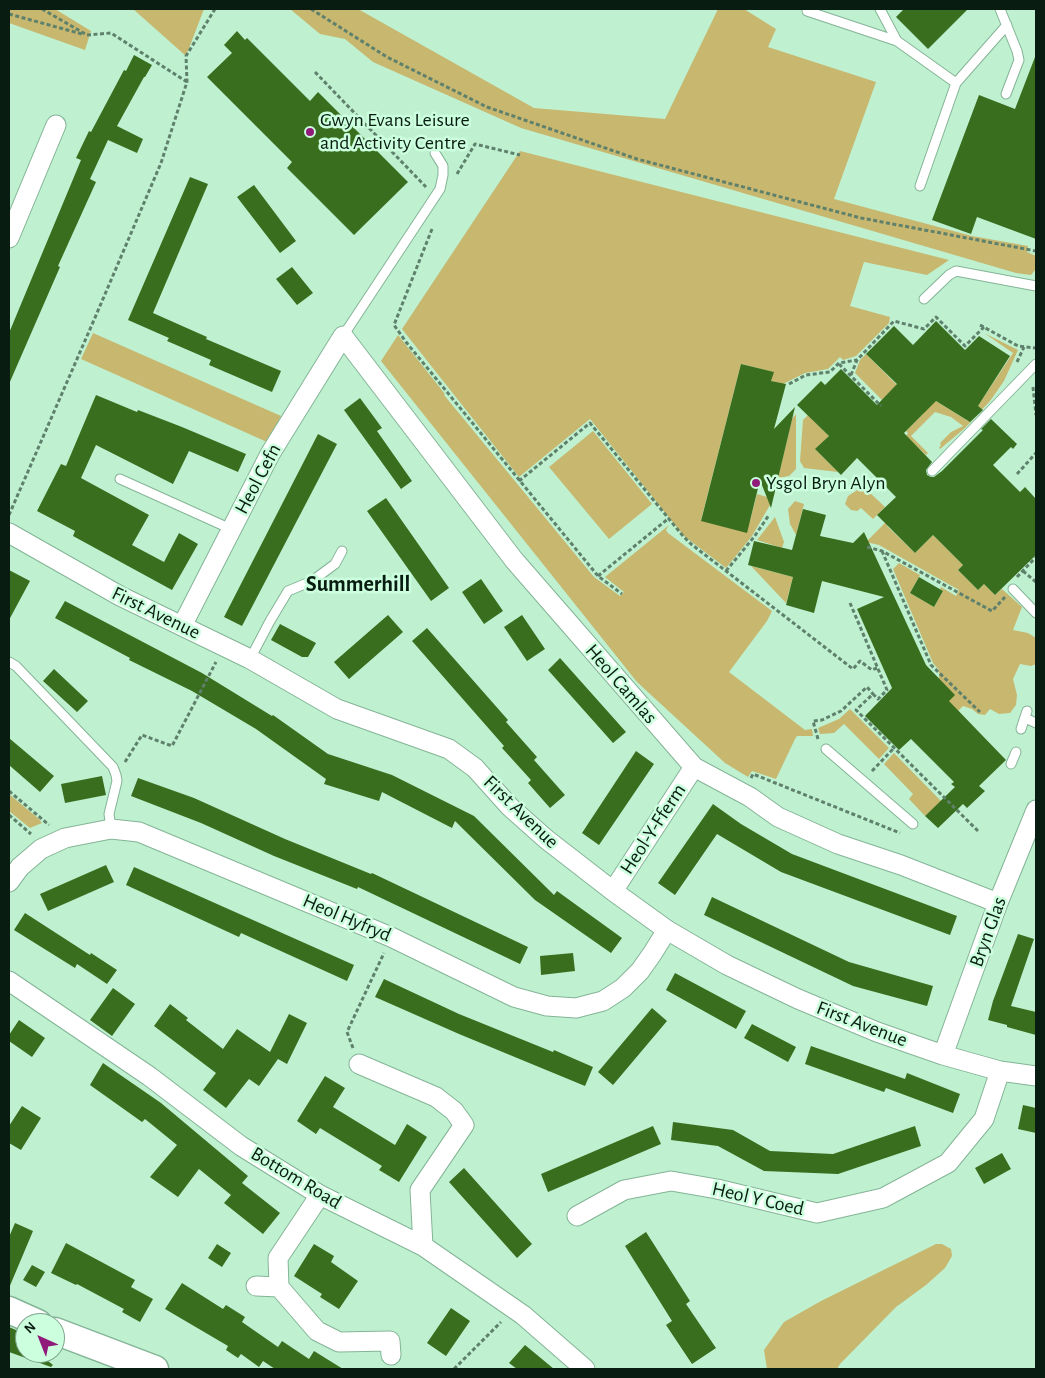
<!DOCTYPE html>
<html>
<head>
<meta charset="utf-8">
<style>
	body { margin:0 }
	#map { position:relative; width:1045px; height:1378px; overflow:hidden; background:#bff1d1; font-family:"Alegreya Sans",sans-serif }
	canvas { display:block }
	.frame { position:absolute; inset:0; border:10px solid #091c11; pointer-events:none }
	.north { position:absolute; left:15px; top:1313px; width:50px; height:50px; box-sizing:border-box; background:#ccffde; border:1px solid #7ea48c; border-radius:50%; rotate:316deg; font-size:14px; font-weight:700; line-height:20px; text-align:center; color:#091c11 }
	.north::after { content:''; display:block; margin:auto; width:18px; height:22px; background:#8f1a7a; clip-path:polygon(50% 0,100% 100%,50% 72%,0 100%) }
</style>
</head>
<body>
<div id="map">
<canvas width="1045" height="1378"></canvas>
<div class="frame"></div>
<div class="north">N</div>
</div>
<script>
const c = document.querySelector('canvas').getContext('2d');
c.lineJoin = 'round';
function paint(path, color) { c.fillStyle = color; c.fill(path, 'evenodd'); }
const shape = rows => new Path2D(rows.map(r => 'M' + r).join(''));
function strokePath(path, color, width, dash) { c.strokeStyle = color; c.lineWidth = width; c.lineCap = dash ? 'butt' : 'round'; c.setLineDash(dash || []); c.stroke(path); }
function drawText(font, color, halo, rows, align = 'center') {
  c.font = font + ' "Alegreya Sans",sans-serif'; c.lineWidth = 5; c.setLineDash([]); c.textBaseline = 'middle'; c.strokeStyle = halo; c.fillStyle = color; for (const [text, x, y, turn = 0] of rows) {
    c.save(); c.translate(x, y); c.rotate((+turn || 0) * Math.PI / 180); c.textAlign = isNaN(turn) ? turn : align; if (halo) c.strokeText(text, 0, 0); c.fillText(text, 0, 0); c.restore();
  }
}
paint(shape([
	[9,9,55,9,91,31,85,50,9,23],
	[133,9,204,9,186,56],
	[290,9,358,9,534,108,665,119,718,9,744,9,776,29,768,47,876,82,834,199,972,236,1028,246,1027,252,1036,256,1036,269,1031,275,1016,273,521,128,373,62,345,39,320,34],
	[520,151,949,260,927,275,864,262,850,306,890,317,889,323,856,356,843,360,840,357,828,369,805,373,783,384,771,381,773,372,741,364,701,520,733,529,750,521,757,494,767,497,770,505,752,536,726,568,684,536,590,419,519,477,402,329],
	[93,333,281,416,267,442,81,359],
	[984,333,1018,350,1004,381,990,401,965,428,940,449,939,448,941,445,940,443,951,432,963,426,951,417,935,412,911,436,928,453,926,455,906,436,908,433,906,431,924,413,923,393,968,421,1013,353],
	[398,335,445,394,444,395,594,577,620,596,624,592,605,577,669,525,666,530,668,533,772,611,767,621,729,672,805,730,812,729,813,736,797,736,795,739,776,779,752,771,748,777,725,763,637,682,381,361],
	[866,354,897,385,882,400,855,373,860,360],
	[796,414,796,469,789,476,778,478,792,419],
	[808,415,829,436,816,450,838,472,804,468,800,461,803,420],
	[593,431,652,504,609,539,549,467],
	[859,489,867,490,885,507,873,519,861,508,857,511,851,510,845,504,848,496],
	[795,501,804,504,796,535,790,524,788,509],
	[904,504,906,507,887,526,915,553,933,535,963,565,958,570,978,590,984,584,995,595,1002,589,1022,607,1013,630,1028,633,1036,638,1036,664,1031,666,1020,664,1013,679,1017,695,1016,705,1010,713,999,714,990,709,985,715,978,714,972,709,963,706,958,711,948,701,939,679,939,670,933,663,893,569,899,563,920,575,910,593,934,607,943,591,940,589,941,587,956,596,959,590,879,545,866,542],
	[775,517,784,542,782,548,757,540],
	[751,566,793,577,786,603],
	[850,709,889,748,879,759,844,724,834,733,820,734,818,728,839,719],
	[894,753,941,801,925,816,909,799,913,794,884,764],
	[9,794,39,819,42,823,30,828,9,811],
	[936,1244,942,1244,951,1249,952,1256,945,1268,926,1285,896,1307,840,1364,837,1369,767,1369,764,1350,784,1322,821,1301]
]), '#c7b76f');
paint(shape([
	[904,9,968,9,928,49,896,17],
	[237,31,245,40,247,38,310,101,318,92,408,182,354,235,287,168,292,162,207,77,232,53,224,45],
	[134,55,152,65,145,77,144,77,117,126,143,139,137,153,108,140,90,179,96,182,58,266,60,267,9,384,9,333,81,160,76,158,89,131,91,132,124,70,126,71],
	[1035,57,1036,57,1036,239,977,217,971,234,932,220,979,95,1015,109],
	[190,177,208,184,153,313,207,337,206,339,281,371,272,392,209,365,211,360,167,341,169,338,128,320],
	[254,185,296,241,280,253,237,197],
	[292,267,313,293,297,305,276,279],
	[936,321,965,350,979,336,1010,356,978,406,983,410,970,422,936,401,904,433,932,462,926,470,927,475,931,477,934,477,942,471,983,430,981,429,991,419,1017,444,1013,449,1011,447,993,465,1020,492,1025,487,1036,499,1036,555,995,595,984,584,978,590,958,570,963,565,933,535,915,553,877,515,896,497,857,458,841,475,815,449,829,436,797,405,821,381,825,385,841,369,877,405,897,384,866,354,894,326,913,345],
	[741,364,774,372,771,381,786,384,774,429,795,407,771,508,760,480,747,533,701,521],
	[96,395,137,412,138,410,182,427,246,454,238,472,189,451,173,484,96,445,81,478,149,515,132,545,164,562,179,533,198,544,172,590,73,536,75,531,37,511,61,464,66,466],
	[360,398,382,428,377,431,412,481,401,489,344,410],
	[318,434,337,444,242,626,224,617],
	[386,498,449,588,431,601,367,511],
	[803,509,826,515,820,536,853,543,864,532,926,665,955,695,949,701,1006,760,979,786,985,791,967,808,963,804,938,828,925,816,955,787,951,784,954,782,911,739,899,750,865,716,892,688,857,609,884,597,822,581,814,613,786,605,793,577,748,565,754,541,792,550],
	[9,570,30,581,9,620],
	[919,577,943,591,934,607,910,593],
	[481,579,503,611,484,624,462,592],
	[65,601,202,673,272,716,273,715,328,754,392,775,474,816,554,895,557,891,622,938,611,953,535,900,455,821,452,828,382,792,379,801,324,784,326,779,256,729,192,691,129,660,130,658,55,618],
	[388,615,403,632,349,679,334,662],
	[522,615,545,649,527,661,504,627],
	[280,624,316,643,308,657,302,657,271,640],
	[427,628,508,720,506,722,537,757,534,760,565,795,550,808,528,783,531,780,502,748,504,746,412,641],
	[560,658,626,732,613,743,548,670],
	[54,669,88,701,77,712,43,681],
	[9,738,54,776,40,792,9,765],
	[636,751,654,764,599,845,582,833],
	[102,776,106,795,65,803,61,784],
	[138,778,194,798,285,839,371,874,372,873,528,947,520,964,358,887,357,889,274,856,201,823,131,796],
	[713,804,741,824,792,854,957,916,950,935,781,872,717,834,675,895,658,883],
	[106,865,114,882,48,911,40,894],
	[134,867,354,965,347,981,241,933,239,937,126,885],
	[712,897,849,962,933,986,927,1006,853,986,704,915],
	[25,913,90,955,91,953,117,970,107,984,77,964,75,968,14,930],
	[1018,934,1034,939,1011,1006,1036,1012,1036,1035,1007,1027,1007,1025,988,1020,993,1001],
	[573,953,575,971,541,975,540,956],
	[675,973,746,1011,736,1029,666,990],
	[384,979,459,1014,553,1052,554,1050,593,1067,585,1086,459,1034,375,997],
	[113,988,135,1004,112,1036,90,1020],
	[170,1004,188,1018,186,1020,223,1049,237,1029,270,1052,289,1014,307,1023,287,1064,278,1059,259,1086,249,1079,226,1108,203,1090,216,1073,154,1026],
	[652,1008,667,1021,613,1085,598,1072],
	[19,1020,45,1038,32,1057,9,1041,9,1035],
	[752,1024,796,1047,788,1062,744,1038],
	[811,1046,905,1079,907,1073,960,1094,953,1113,886,1088,884,1092,805,1064],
	[103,1063,161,1103,248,1176,242,1183,280,1213,263,1234,224,1203,231,1195,199,1169,178,1197,150,1177,177,1145,145,1119,142,1122,90,1085],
	[325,1076,345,1088,333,1107,395,1145,407,1124,427,1137,399,1182,379,1170,382,1166,320,1128,316,1134,297,1121],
	[1023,1105,1036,1108,1036,1133,1018,1129],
	[22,1106,41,1118,21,1150,9,1143,9,1126],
	[673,1122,733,1130,770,1151,833,1154,915,1126,921,1146,838,1174,764,1171,718,1146,671,1140],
	[653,1126,661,1144,548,1192,541,1174],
	[1002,1153,1011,1169,984,1184,975,1168],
	[464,1168,532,1244,517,1258,449,1182],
	[15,1223,33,1231,9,1288,9,1237],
	[646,1232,690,1301,686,1304,716,1348,692,1364,666,1325,672,1321,625,1246],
	[66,1243,135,1280,131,1287,153,1299,140,1322,122,1312,124,1309,77,1284,76,1285,51,1273],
	[217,1244,231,1253,222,1267,208,1258],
	[314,1244,334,1256,331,1262,358,1281,339,1309,320,1297,322,1294,294,1276],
	[32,1265,45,1272,36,1287,23,1280],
	[182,1283,223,1309,226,1305,245,1317,242,1322,278,1347,282,1341,309,1359,314,1351,343,1369,275,1369,263,1361,259,1367,241,1354,238,1358,226,1350,228,1346,165,1309],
	[451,1308,470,1321,446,1356,427,1343],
	[9,1327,25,1334,25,1353,38,1353,53,1365,51,1367,9,1352],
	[525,1345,554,1369,517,1369,509,1363]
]), '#396e1e');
const lane = shape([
	[880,9,897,41,956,83],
	[1000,9,1017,51,1019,60,1006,94],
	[807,11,897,41],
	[920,186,956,83,1007,25],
	[924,299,949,275,956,271,1036,286],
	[343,336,440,189,443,175,443,166,435,153],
	[932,471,1036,364],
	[120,479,231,529],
	[1013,589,1036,613],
	[250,659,270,621,288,591,312,581,335,564,342,551],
	[9,662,16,666,113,767,116,775,117,781,109,814,111,829],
	[1025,718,1036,723],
	[1021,729,1027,711],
	[826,749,913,824],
	[1011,764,1016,752]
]);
const street = shape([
	[9,238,56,125],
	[9,533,120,596,250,659,337,709,449,749,475,768,510,807,546,839,613,891,667,930,727,965,798,999,877,1032,943,1055,1000,1071,1036,1076],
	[182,626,270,454,343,336,514,560,694,767,750,797,778,817,838,844,901,865,998,903],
	[9,882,20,867,41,849,65,838,111,829,139,832,391,937,514,997,547,1006,576,1008,603,1001,623,988,640,971,652,954,667,930],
	[613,891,694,767],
	[9,981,149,1076,241,1146,320,1195,423,1246,523,1315,585,1369],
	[943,1055,998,903,1036,810],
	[359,1064,436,1097,454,1111,464,1125,420,1190,423,1246],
	[320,1195,278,1258,279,1287,317,1331,339,1342,390,1341,391,1355],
	[577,1216,624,1190,671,1181,717,1189,817,1213,883,1198,948,1163,984,1119,1000,1071],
	[256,1286,279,1287]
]);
const secondary = shape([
	[9,1310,38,1323],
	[55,1331,155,1369]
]);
strokePath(lane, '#84b496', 11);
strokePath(street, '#84b496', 21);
strokePath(secondary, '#84b496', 29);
strokePath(shape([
	[42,9,87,35,111,33,187,82],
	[311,9,387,57,487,107,637,159,861,218,1036,251],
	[9,14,82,34],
	[315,72,426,187],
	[457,174,475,144,520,155],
	[432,229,394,325,406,342,598,576,622,594],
	[980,325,1018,346,1036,348],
	[1017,362,1024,347],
	[839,364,881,406],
	[851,375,857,360,894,321,924,329,936,317,965,346,984,327],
	[789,384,806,375,830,372,839,363,857,360],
	[1033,387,1036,415],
	[1017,474,1036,453],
	[519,481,590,423,683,536,691,544,853,669,860,661,872,670,877,668],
	[9,515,94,320,161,163,187,82,186,56,215,9],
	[867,547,882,551,992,611,1005,597],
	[882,551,931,665,980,712],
	[726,571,754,537,769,515],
	[1023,571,1036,582],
	[598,576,669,518],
	[1017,577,1036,557],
	[850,603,887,690,878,699,873,694,856,710,979,832],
	[818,739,813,721,822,720,841,711,867,687,873,694],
	[125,762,142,735,172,746,216,662],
	[872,771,894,748],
	[751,778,753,774,900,833],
	[9,791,49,825],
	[9,815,31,834],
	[353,1048,347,1032,384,953],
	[454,1369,501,1322]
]), '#5f816c', 3, [4, 2.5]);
strokePath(lane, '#fff', 9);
strokePath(street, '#fff', 19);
strokePath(secondary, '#fff', 26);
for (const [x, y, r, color] of [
	[310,132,5,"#8f1a7a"],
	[756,483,5,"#8f1a7a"]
]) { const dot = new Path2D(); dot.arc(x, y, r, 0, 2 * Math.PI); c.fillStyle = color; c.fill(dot); strokePath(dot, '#ccffde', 2); }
drawText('20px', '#091c11', '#ccffde', [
	["Gwyn Evans Leisure",320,120],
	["and Activity Centre",320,143],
	["Ysgol Bryn Alyn",766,483]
], 'left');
drawText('20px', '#091c11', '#ccffde', [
	["Heol Cefn",258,479,-62],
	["First Avenue",156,613,26],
	["Heol Camlas",621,684,49],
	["First Avenue",521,812,44],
	["Heol-Y-Fferm",653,829,-57],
	["Heol Hyfryd",347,918,23],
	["Bryn Glas",988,932,-70],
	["First Avenue",862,1024,21],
	["Bottom Road",296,1178,31],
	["Heol Y Coed",758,1199,13]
]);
drawText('bold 22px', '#091c11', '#ccffde', [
	["Summerhill",358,584]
]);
</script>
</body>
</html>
